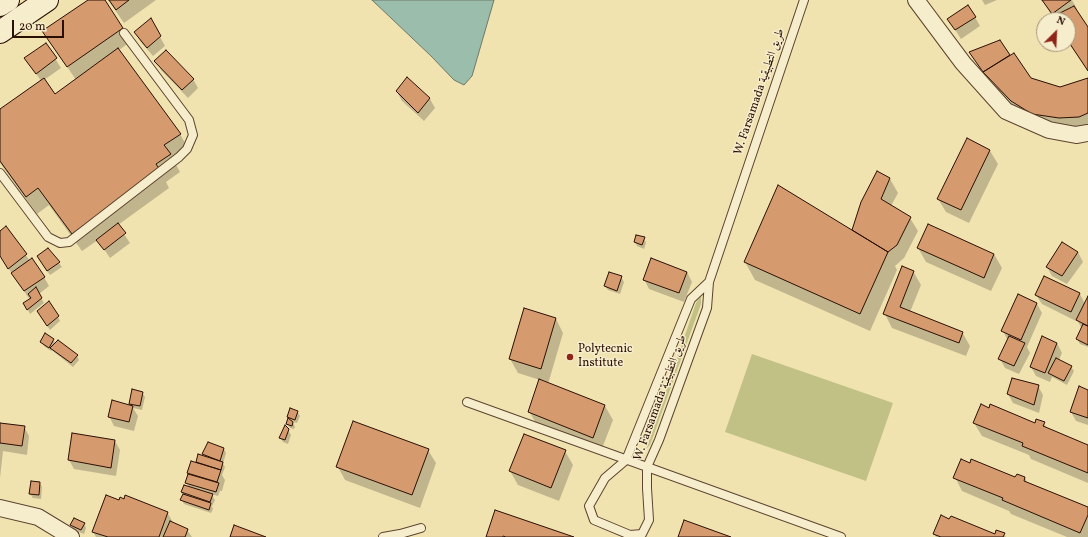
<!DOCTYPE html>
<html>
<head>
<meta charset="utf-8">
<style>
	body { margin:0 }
	#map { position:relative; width:1088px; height:537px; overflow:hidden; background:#f1e3b0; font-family:Vollkorn,serif }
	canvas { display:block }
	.north { position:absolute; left:1036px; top:12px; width:40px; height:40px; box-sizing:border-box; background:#f6edcc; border:1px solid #a4947c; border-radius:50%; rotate:24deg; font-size:11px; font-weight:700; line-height:16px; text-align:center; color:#2a0f04 }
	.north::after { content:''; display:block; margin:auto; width:14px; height:18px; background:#8f2418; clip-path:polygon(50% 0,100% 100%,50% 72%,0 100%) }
	.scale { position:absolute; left:12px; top:20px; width:52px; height:18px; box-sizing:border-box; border:2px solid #2a0f04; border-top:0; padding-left:5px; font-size:12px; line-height:14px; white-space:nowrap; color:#2a0f04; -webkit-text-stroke:3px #f6edcc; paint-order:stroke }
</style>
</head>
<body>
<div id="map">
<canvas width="1088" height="537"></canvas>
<div class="north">N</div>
<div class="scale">20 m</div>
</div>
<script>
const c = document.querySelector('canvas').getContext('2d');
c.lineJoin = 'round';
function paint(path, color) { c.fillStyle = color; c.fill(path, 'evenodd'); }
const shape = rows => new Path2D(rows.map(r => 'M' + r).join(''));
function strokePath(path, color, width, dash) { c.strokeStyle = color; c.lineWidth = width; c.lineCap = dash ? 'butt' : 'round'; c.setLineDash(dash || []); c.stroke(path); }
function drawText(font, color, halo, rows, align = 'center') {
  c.font = font + ' Vollkorn,Amiri,serif'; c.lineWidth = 3; c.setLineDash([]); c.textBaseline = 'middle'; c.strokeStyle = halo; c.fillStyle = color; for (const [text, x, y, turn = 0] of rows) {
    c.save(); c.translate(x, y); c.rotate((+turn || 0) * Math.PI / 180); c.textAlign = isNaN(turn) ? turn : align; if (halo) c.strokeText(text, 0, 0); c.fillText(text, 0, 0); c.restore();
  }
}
paint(shape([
	[701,296,701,304,650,445,646,449,696,303],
	[752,354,893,403,866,481,725,432]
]), '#c1c186');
const water = shape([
	[372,0,494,0,472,76,464,85,454,80,431,56,372,0]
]);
paint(water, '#9bbeac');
strokePath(water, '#6e7869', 1);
paint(shape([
	[90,0,104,0,130,42,119,50,180,134,190,152,175,163,180,172,166,182,169,188,118,225,130,243,110,258,98,240,82,251,49,205,37,214,0,163,0,110,41,81,26,58,46,44,61,68,44,80,55,95,76,80,52,44],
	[108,0,156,0,124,23],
	[982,0,997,0,985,5],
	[1042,0,1072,0,1077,9,1076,10,1088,29,1088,71,1068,41,1068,20,1055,20],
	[975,17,980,26,961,39,954,28],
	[151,20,165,46,153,56,140,41,135,32],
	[1000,41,1009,56,1030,78,1060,88,1088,79,1088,130,1068,131,1020,115,992,86,976,61],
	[156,61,193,79,198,88,188,98,161,70],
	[407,79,430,99,435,108,424,121,402,101,397,92],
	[967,140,990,151,998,164,969,223,946,212,938,199],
	[877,173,890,179,898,193,891,206,910,218,918,231,904,258,895,266,897,270,870,331,755,280,745,262,855,233,853,230],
	[6,227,30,261,44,277,49,286,39,294,44,303,30,314,25,304,30,300,0,256,0,232],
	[644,238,646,243,644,249,637,246,635,242],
	[918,248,994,254,1002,268,991,291,926,262],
	[48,249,62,267,50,275,38,257],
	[1078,252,1083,262,1067,284,1052,276,1047,267],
	[913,271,921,285,910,312,962,332,970,346,966,356,892,328,885,314],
	[687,272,692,282,684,302,649,289,644,279],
	[621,277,624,282,620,294,608,290,605,286],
	[1045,277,1080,294,1085,304,1088,298,1088,347,1080,344,1077,339,1082,329,1077,320,1076,321,1042,304,1036,295],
	[1019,295,1037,304,1042,313,1027,347,1030,353,1019,374,1005,368,1000,359,1008,341,1003,331],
	[40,316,58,317,60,321,50,330],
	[556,319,563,333,548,384,605,406,613,420,601,451,537,425,529,411,540,380,518,373,510,359],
	[53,340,56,344,77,356,79,360,73,367,54,352,52,350,51,351,44,346,42,342],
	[1057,343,1062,353,1059,360,1071,367,1074,371,1067,385,1052,377,1050,382,1036,376,1031,367],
	[1038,386,1043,395,1039,413,1013,403,1008,394],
	[1088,391,1088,425,1076,421,1071,412],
	[142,393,145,397,142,410,133,408,138,416,134,431,114,426,109,416,132,407,130,404],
	[297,411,300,416,297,423,293,422,295,427,294,429,290,428,287,424,289,417],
	[974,423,1044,423,1047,429,1088,446,1088,483,1031,459,1029,455,982,436],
	[0,424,24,427,29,436,27,455,3,451,0,478],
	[288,430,291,435,288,444,283,442,280,438],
	[115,441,120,450,116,476,74,469,69,460],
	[209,443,224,449,226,453,223,464,225,467,222,475,225,480,222,491,220,491,218,496,211,494,215,500,212,506,211,505,213,509,211,513,184,504,182,500,183,494,182,492,189,488,187,483,188,473,198,464,197,462,205,458,204,454],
	[428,450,436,463,420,508,345,480,338,467],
	[565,451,573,465,559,501,518,485,510,471],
	[955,477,1025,478,1028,484,1088,509,1088,537,1067,537,1011,514,1009,511,962,491],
	[40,483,42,487,41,499,33,498,30,494],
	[119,502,167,512,174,524,187,530,192,537,96,537,93,532],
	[84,523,86,528,84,534,74,530,72,525],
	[934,534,1004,534,1006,537,936,537]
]), '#0003');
const building = shape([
	[88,0,105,0,123,28,67,67,42,31,88,0],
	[109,0,129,0,116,10,109,0],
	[1042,0,1071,0,1052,14,1042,0],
	[968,5,976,17,955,30,947,19,968,5],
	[1074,6,1088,27,1088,71,1068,41,1068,20,1054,20,1052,17,1074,6],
	[151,18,161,36,147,48,134,32,151,18],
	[1000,40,1010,55,983,72,969,52,1000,40],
	[46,43,57,58,36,74,24,58,46,43],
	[118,48,181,134,164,145,171,154,156,164,160,170,72,234,38,188,26,197,0,161,0,109,44,78,55,94,118,48],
	[166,50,194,79,182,90,154,61,166,50],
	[1014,53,1031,78,1060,87,1088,78,1088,113,1079,117,1059,118,1032,114,1011,101,983,72,1014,53],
	[407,77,430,98,418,113,396,91,407,77],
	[967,138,990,150,961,210,937,199,967,138],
	[877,171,890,178,881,199,911,217,897,245,888,252,852,230,861,202,877,171],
	[778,185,888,252,860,314,744,262,778,185],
	[118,223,126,233,104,250,96,240,118,223],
	[928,224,994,254,984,278,917,248,928,224],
	[6,226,27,254,8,269,0,256,0,231,6,226],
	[636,235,645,237,642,245,634,242,636,235],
	[1062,242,1078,252,1062,276,1046,267,1062,242],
	[48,248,60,262,47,271,37,256,48,248],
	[32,258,45,277,24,291,11,273,32,258],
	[651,258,687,272,679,293,643,280,651,258],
	[902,266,914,271,900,307,963,332,959,343,883,314,902,266],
	[609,272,622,276,617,291,604,286,609,272],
	[1044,276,1080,293,1071,312,1035,295,1044,276],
	[36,287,42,298,27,310,23,303,31,298,28,294,36,287],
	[1018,294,1037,303,1021,340,1001,331,1018,294],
	[1088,296,1088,326,1076,320,1088,296],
	[49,301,59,316,47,326,37,311,49,301],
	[524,308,556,318,541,369,509,359,524,308],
	[1083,324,1088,326,1088,345,1076,339,1083,324],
	[45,333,54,339,49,348,40,342,45,333],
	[1009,336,1025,343,1014,366,998,359,1009,336],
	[1042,336,1057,343,1045,373,1030,367,1042,336],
	[58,340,78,355,71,363,50,348,58,340],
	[1056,358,1072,366,1064,381,1048,373,1056,358],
	[1012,378,1039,385,1034,405,1007,394,1012,378],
	[539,379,605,405,593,438,528,412,539,379],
	[1079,386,1088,390,1088,418,1070,412,1079,386],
	[132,389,143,392,140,406,129,404,132,389],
	[112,400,133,406,129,422,108,417,112,400],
	[981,404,989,408,990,404,1035,423,1036,419,1045,422,1043,426,1088,445,1088,473,1022,446,1023,443,973,423,981,404],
	[290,408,298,411,295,420,287,417,290,408],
	[288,418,293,422,292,426,286,424,288,418],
	[353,421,429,449,412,495,336,467,353,421],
	[0,423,25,426,22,446,0,443,0,423],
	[285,425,289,429,285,440,279,438,285,425],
	[72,433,115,440,111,468,68,460,72,433],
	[524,434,566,450,551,488,509,471,524,434],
	[208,442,224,448,220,461,202,454,208,442],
	[198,454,223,462,221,470,196,462,198,454],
	[961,459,970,463,971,459,1015,477,1017,474,1025,477,1024,481,1088,507,1088,515,1080,533,1002,500,1003,498,953,478,961,459],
	[191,461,221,470,217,482,187,473,191,461],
	[188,474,219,483,216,492,185,483,188,474],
	[31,481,40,482,39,495,29,494,31,481],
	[184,485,213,494,210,502,181,492,184,485],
	[183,494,211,503,209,510,180,500,183,494],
	[106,495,119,500,120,497,124,499,125,495,168,512,159,537,108,537,92,532,106,495],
	[495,510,574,537,506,537,503,536,503,537,486,537,495,510],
	[941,515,949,519,951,516,995,534,996,530,1005,533,1003,537,941,537,933,534,941,515],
	[74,518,85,523,81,530,70,525,74,518],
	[684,520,731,537,678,537,684,520],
	[170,521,188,529,185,537,163,537,170,521],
	[234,525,266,537,230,537,234,525]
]);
paint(building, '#d59a6e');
strokePath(building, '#2a0f04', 1);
const lane = shape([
	[0,173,48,237,60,243,69,242,179,157,187,149,193,135,189,120,124,33],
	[709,282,691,299,626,460,605,478,589,506,594,520,630,535,642,534,649,520,647,488,647,467,659,440,707,308,709,282,804,0],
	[467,402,841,537],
	[383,537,400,534,421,528]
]);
const street = shape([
	[916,0,963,63,1006,111,1049,130,1076,135,1088,133],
	[0,508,38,517,71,537]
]);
const secondary = shape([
	[0,5,8,0],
	[0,32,47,0]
]);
strokePath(lane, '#5c442f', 10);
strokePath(street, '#5c442f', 18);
strokePath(secondary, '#2a0f04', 24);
strokePath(lane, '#f6edcc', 8);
strokePath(street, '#f6edcc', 16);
strokePath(secondary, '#f6edcc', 22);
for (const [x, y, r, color] of [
	[570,357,4,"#8f2418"]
]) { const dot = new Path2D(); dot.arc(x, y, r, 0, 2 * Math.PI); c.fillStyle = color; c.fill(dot); strokePath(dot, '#f6edcc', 1.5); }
drawText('12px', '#2a0f04', '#f6edcc', [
	["W. Farsamada طريق التطبيقية",760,92,-71],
	["W. Farsamada طريق التطبيقية",661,398,-70]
]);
drawText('12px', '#2a0f04', '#f6edcc', [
	["Polytecnic",578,350],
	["Institute",578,364]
], 'left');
</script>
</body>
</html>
